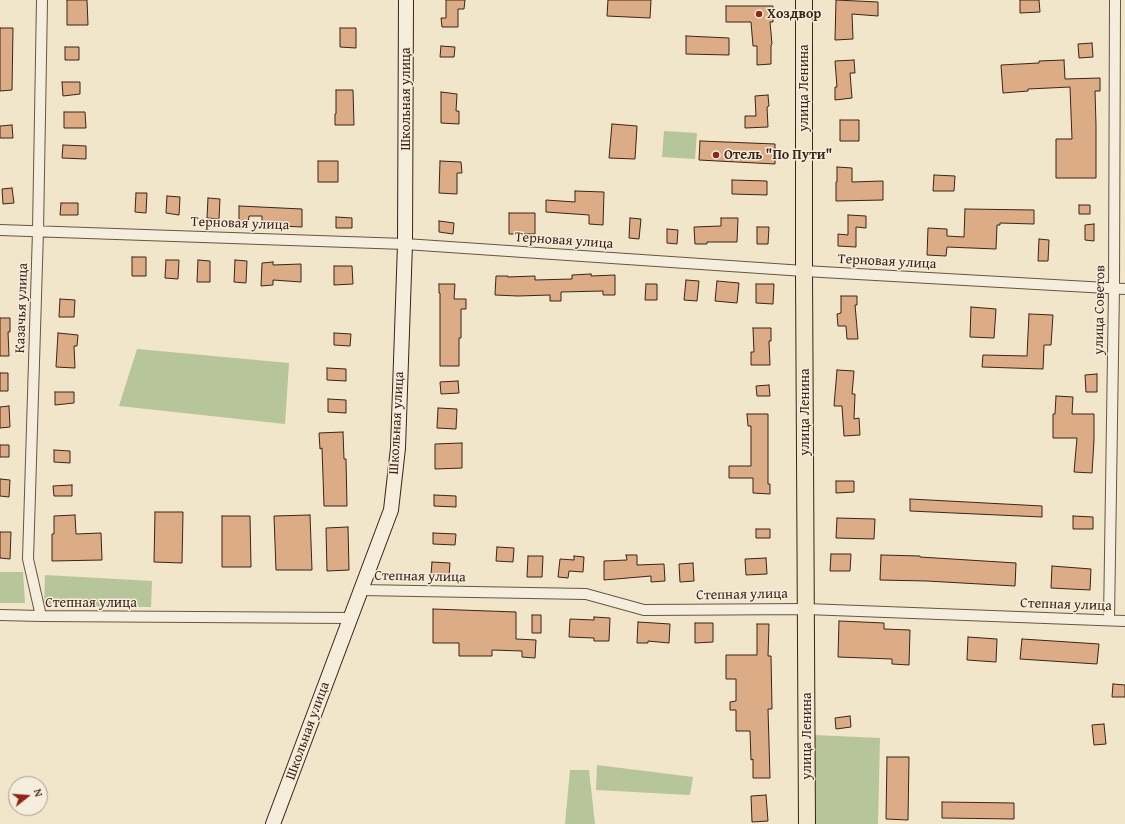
<!DOCTYPE html>
<html>
<head>
<meta charset="utf-8">
<style>
	body { margin:0 }
	#map { position:relative; width:1125px; height:824px; overflow:hidden; background:#f1e5ca; font-family:"Gentium Book Plus",serif }
	canvas { display:block }
	.north { position:absolute; left:8px; top:776px; width:40px; height:40px; box-sizing:border-box; background:#f6eedd; border:1px solid #ac9d8d; border-radius:50%; rotate:73deg; font-size:11px; font-weight:700; line-height:16px; text-align:center; color:#3d2416 }
	.north::after { content:''; display:block; margin:auto; width:14px; height:18px; background:#8f2418; clip-path:polygon(50% 0,100% 100%,50% 72%,0 100%) }
</style>
</head>
<body>
<div id="map">
<canvas width="1125" height="824"></canvas>
<div class="north">N</div>
</div>
<script>
const c = document.querySelector('canvas').getContext('2d');
c.lineJoin = 'round';
function paint(path, color) { c.fillStyle = color; c.fill(path, 'evenodd'); }
const shape = rows => new Path2D(rows.map(r => 'M' + r).join(''));
function strokePath(path, color, width, dash) { c.strokeStyle = color; c.lineWidth = width; c.lineCap = dash ? 'butt' : 'round'; c.setLineDash(dash || []); c.stroke(path); }
function drawText(font, color, halo, rows, align = 'center') {
  c.font = font + ' "Gentium Book Plus",serif'; c.lineWidth = 3; c.setLineDash([]); c.textBaseline = 'middle'; c.strokeStyle = halo; c.fillStyle = color; for (const [text, x, y, turn = 0] of rows) {
    c.save(); c.translate(x, y); c.rotate((+turn || 0) * Math.PI / 180); c.textAlign = isNaN(turn) ? turn : align; if (halo) c.strokeText(text, 0, 0); c.fillText(text, 0, 0); c.restore();
  }
}
paint(shape([
	[664,131,697,133,695,159,662,157],
	[137,349,289,363,285,424,119,406],
	[0,572,23,572,25,603,0,603],
	[45,575,152,581,151,607,44,606],
	[813,735,880,738,878,824,814,824],
	[597,765,693,777,690,795,596,790],
	[570,770,589,770,595,824,565,824]
]), '#b6c59a');
const building = shape([
	[67,0,87,0,88,25,67,25,67,0],
	[446,0,465,0,464,9,458,9,458,27,442,27,441,18,446,18,446,0],
	[608,0,651,0,650,18,607,16,608,0],
	[836,0,878,2,878,16,852,14,853,39,835,40,836,0],
	[1020,0,1039,0,1040,12,1020,13,1020,0],
	[726,6,773,6,773,22,770,22,772,44,771,45,771,64,757,65,757,46,753,46,751,22,726,22,726,6],
	[0,28,13,28,12,90,0,91,0,28],
	[340,28,356,28,356,48,340,47,340,28],
	[686,36,729,38,729,55,686,54,686,36],
	[1092,43,1093,57,1079,58,1078,44,1092,43],
	[441,46,455,47,454,57,440,57,441,46],
	[65,47,79,47,79,60,65,60,65,47],
	[854,60,855,73,850,73,852,98,835,100,835,87,837,87,835,61,854,60],
	[1064,60,1065,79,1100,78,1100,91,1095,91,1096,125,1096,178,1056,178,1056,139,1072,139,1070,87,1028,89,1028,91,1003,93,1001,65,1039,63,1039,61,1064,60],
	[62,82,80,82,80,94,63,96,62,82],
	[336,90,353,90,354,125,335,125,335,114,336,114,336,90],
	[441,92,457,94,456,111,459,111,459,124,441,123,441,92],
	[768,95,769,106,767,107,768,127,745,128,745,116,756,116,755,96,768,95],
	[64,112,85,112,86,128,64,128,64,112],
	[840,120,859,120,859,141,840,141,840,120],
	[612,124,637,126,635,159,609,158,612,124],
	[12,125,13,138,0,138,0,126,12,125],
	[700,141,775,144,775,164,699,160,700,141],
	[63,145,86,146,86,159,62,158,63,145],
	[318,161,338,161,338,182,318,182,318,161],
	[440,161,461,162,462,173,457,173,457,194,439,193,440,161],
	[837,167,852,168,852,182,883,181,883,200,836,201,836,182,837,182,837,167],
	[934,175,955,176,954,191,933,191,934,175],
	[732,180,767,181,767,195,732,194,732,180],
	[12,188,14,203,3,204,2,189,12,188],
	[575,191,604,192,603,225,589,224,589,215,546,212,546,200,575,202,575,191],
	[136,193,147,193,146,213,135,212,136,193],
	[167,196,180,197,179,215,166,213,167,196],
	[208,198,220,199,219,219,207,218,208,198],
	[61,203,78,203,78,215,60,215,61,203],
	[1079,205,1090,205,1090,214,1079,214,1079,205],
	[239,206,302,209,302,227,262,225,262,216,249,216,248,224,239,224,239,206],
	[965,209,1034,210,1034,224,1000,223,1000,225,997,225,996,249,947,247,946,256,927,255,928,228,947,229,947,236,964,237,965,209],
	[509,213,535,213,535,234,509,234,509,213],
	[848,215,866,216,866,228,856,227,856,247,838,246,838,234,848,235,848,215],
	[336,217,352,218,352,228,336,228,336,217],
	[630,218,641,219,639,239,629,238,630,218],
	[721,218,738,218,737,242,707,242,707,244,695,244,694,227,721,226,721,218],
	[439,221,454,223,453,234,439,232,439,221],
	[1094,224,1094,241,1085,240,1085,225,1094,224],
	[757,227,769,227,768,244,757,244,757,227],
	[667,229,678,230,677,244,667,243,667,229],
	[1039,239,1049,240,1048,261,1038,261,1039,239],
	[132,257,146,257,146,276,132,276,132,257],
	[166,260,179,260,178,279,165,278,166,260],
	[198,260,210,261,210,282,197,282,198,260],
	[235,260,247,261,246,283,234,282,235,260],
	[273,262,273,265,301,264,301,282,273,280,273,285,261,286,262,263,273,262],
	[334,266,352,266,353,284,334,285,334,266],
	[591,274,591,276,615,275,615,295,603,295,603,291,561,292,561,301,550,301,550,295,518,296,495,295,496,276,508,276,508,277,535,276,535,280,572,279,572,275,591,274],
	[686,280,699,281,697,301,684,300,686,280],
	[717,281,739,283,737,303,715,301,717,281],
	[439,284,455,284,454,299,466,299,466,309,461,309,461,338,459,338,459,366,440,366,440,293,439,293,439,284],
	[646,284,657,284,657,300,645,300,646,284],
	[756,284,774,284,773,304,756,303,756,284],
	[841,296,857,296,857,305,855,305,858,339,847,339,846,326,838,326,837,314,841,313,841,296],
	[60,299,75,300,74,317,59,317,60,299],
	[971,307,996,309,994,338,970,337,971,307],
	[1029,314,1053,315,1051,345,1044,345,1043,369,982,367,983,355,1027,356,1029,314],
	[0,318,10,318,10,332,8,332,9,356,0,356,0,318],
	[753,328,771,328,771,341,769,341,770,365,751,365,751,352,754,352,753,328],
	[58,333,78,335,77,346,74,346,75,368,56,367,58,333],
	[334,333,351,334,350,346,334,345,334,333],
	[327,368,346,369,346,381,327,380,327,368],
	[837,370,854,371,852,394,855,394,854,419,859,418,860,435,844,436,842,406,834,406,837,370],
	[0,373,8,373,8,391,0,391,0,373],
	[1097,374,1097,392,1086,392,1085,375,1097,374],
	[458,381,459,393,441,394,440,382,458,381],
	[769,385,770,396,757,396,756,386,769,385],
	[55,392,74,392,74,403,55,405,55,392],
	[1056,396,1073,397,1072,414,1094,414,1094,440,1092,473,1074,472,1077,438,1053,438,1053,414,1055,414,1056,396],
	[328,399,346,400,346,413,328,412,328,399],
	[9,406,10,427,0,428,0,407,9,406],
	[438,408,457,409,456,429,437,428,438,408],
	[747,414,768,414,768,484,770,484,770,494,753,493,753,478,729,478,729,466,751,466,751,426,748,426,747,414],
	[343,432,344,459,346,459,347,506,324,506,322,448,320,449,319,433,343,432],
	[462,443,462,468,435,469,435,444,462,443],
	[0,445,9,445,9,457,0,457,0,445],
	[54,450,70,451,70,463,54,462,54,450],
	[0,479,10,480,9,497,0,496,0,479],
	[836,481,854,481,854,492,836,493,836,481],
	[72,485,72,496,54,496,53,486,72,485],
	[434,495,456,496,456,507,434,506,434,495],
	[910,499,1042,506,1042,517,910,511,910,499],
	[155,512,183,512,182,563,154,562,155,512],
	[75,515,76,534,101,533,102,560,52,561,52,534,54,534,54,516,75,515],
	[310,515,312,570,276,570,274,516,310,515],
	[222,516,250,516,251,567,222,567,222,516],
	[1073,516,1093,517,1093,529,1073,529,1073,516],
	[837,518,875,519,874,539,836,538,837,518],
	[348,527,349,570,327,571,326,528,348,527],
	[756,529,770,529,770,538,756,538,756,529],
	[0,532,11,532,10,559,0,558,0,532],
	[433,533,456,534,455,545,433,544,433,533],
	[497,547,514,548,513,562,496,561,497,547],
	[831,554,851,554,850,571,830,571,831,554],
	[626,555,637,555,637,565,664,564,665,581,651,582,651,576,604,580,604,561,627,560,626,555],
	[881,555,920,556,920,557,1016,563,1015,586,927,581,880,580,881,555],
	[528,556,543,556,542,577,527,577,528,556],
	[574,556,584,557,583,572,569,571,568,578,558,577,560,559,574,560,574,556],
	[766,558,767,574,746,575,745,559,766,558],
	[432,562,450,563,449,576,431,575,432,562],
	[693,563,694,581,680,582,679,564,693,563],
	[1052,566,1091,569,1090,590,1051,588,1052,566],
	[433,609,516,612,516,639,536,640,535,658,522,657,522,651,492,650,492,656,459,656,459,643,433,643,433,609],
	[532,615,541,615,541,633,532,633,532,615],
	[594,617,610,618,609,641,594,641,594,638,569,637,570,619,594,620,594,617],
	[839,621,884,623,884,629,910,630,909,665,892,664,892,659,838,657,839,621],
	[638,622,670,624,669,643,648,641,648,643,637,643,638,622],
	[695,623,713,623,713,642,695,643,695,623],
	[757,624,769,624,768,656,771,656,772,709,768,709,770,778,753,778,753,759,751,760,750,731,736,731,736,710,730,710,730,702,736,701,736,679,726,679,726,655,757,655,757,624],
	[968,637,997,639,996,662,967,660,968,637],
	[1022,639,1099,644,1097,664,1020,659,1022,639],
	[1113,684,1125,685,1125,697,1112,697,1113,684],
	[850,716,851,727,836,729,835,718,850,716],
	[1104,724,1106,744,1094,745,1092,725,1104,724],
	[887,757,909,757,908,820,886,819,887,757],
	[766,795,768,821,752,822,751,796,766,795],
	[942,802,1014,803,1014,819,942,818,942,802]
]);
paint(building, '#dcac87');
strokePath(building, '#3d2416', 1);
const street = shape([
	[0,230,405,244,804,271,1125,289],
	[360,590,586,594,644,610,806,609,1125,621],
	[0,615,41,616,350,618],
	[41,616,28,559,38,231,42,0],
	[1109,620,1114,288,1115,0]
]);
const secondary = shape([
	[273,824,391,510,398,448,405,244,406,0]
]);
const primary = shape([
	[804,0,804,271,807,824]
]);
strokePath(street, '#6a5443', 12);
strokePath(secondary, '#3d2416', 16);
strokePath(primary, '#3d2416', 18);
strokePath(street, '#f6eedd', 10);
strokePath(secondary, '#f6eedd', 14);
strokePath(primary, '#f1e5ca', 16);
for (const [x, y, r, color] of [
	[759,14,4,"#8f2418"],
	[716,155,4,"#8f2418"]
]) { const dot = new Path2D(); dot.arc(x, y, r, 0, 2 * Math.PI); c.fillStyle = color; c.fill(dot); strokePath(dot, '#f6eedd', 1.5); }
drawText('bold 14px', '#3d2416', '#f6eedd', [
	["Хоздвор",767,14],
	["Отель \"По Пути\"",724,155]
], 'left');
drawText('14px', '#3d2416', '#f6eedd', [
	["улица Ленина",804,88,-90],
	["Школьная улица",406,99,-90],
	["Терновая улица",240,224,2],
	["Терновая улица",564,241,4],
	["Терновая улица",887,262,3],
	["Казачья улица",22,308,-88],
	["улица Советов",1100,310,-89],
	["улица Ленина",805,412,-90],
	["Школьная улица",397,423,-87],
	["Степная улица",420,577,1],
	["Степная улица",742,595,-1],
	["Степная улица",91,603],
	["Степная улица",1066,605,2],
	["Школьная улица",308,731,-70],
	["улица Ленина",807,736,-90]
]);
</script>
</body>
</html>
